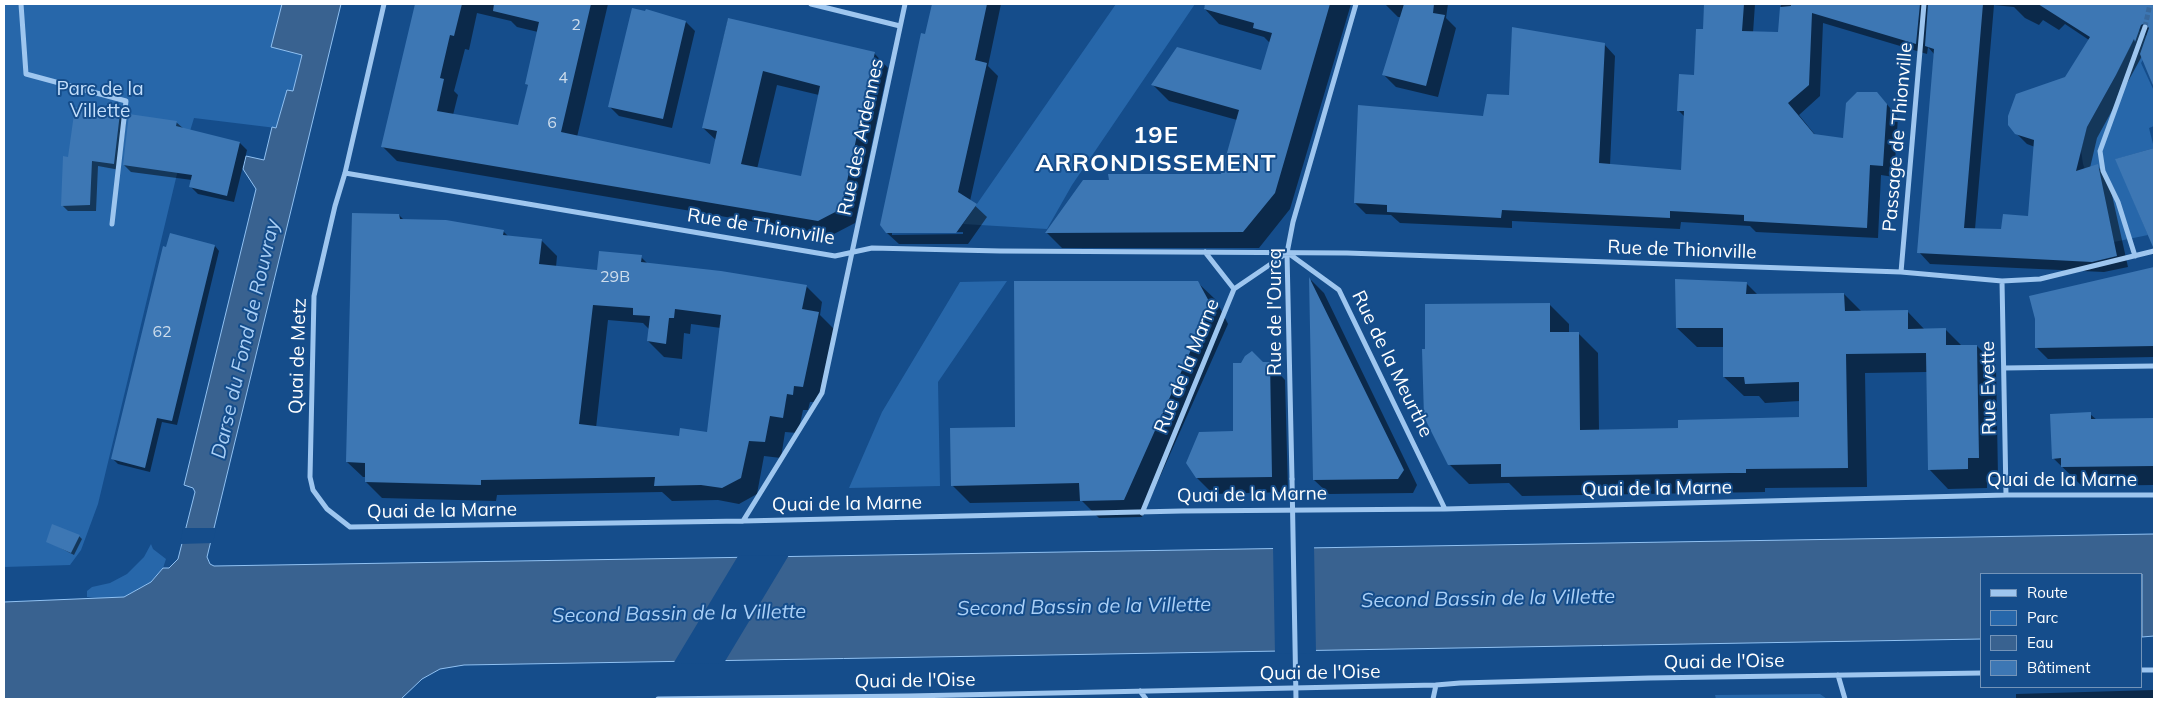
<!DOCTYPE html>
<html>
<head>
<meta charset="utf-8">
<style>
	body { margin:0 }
	#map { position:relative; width:2158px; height:703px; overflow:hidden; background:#154d8b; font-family:Mulish,sans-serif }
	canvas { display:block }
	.frame { position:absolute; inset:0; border:5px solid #fff; pointer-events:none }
	.legend { position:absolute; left:1980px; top:573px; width:162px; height:115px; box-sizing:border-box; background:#154d8b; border:1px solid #7394b9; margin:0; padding:6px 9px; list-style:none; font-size:15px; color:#fff }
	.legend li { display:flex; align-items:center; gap:10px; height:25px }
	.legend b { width:25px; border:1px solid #7394b9 }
</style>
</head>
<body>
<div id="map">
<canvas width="2158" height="703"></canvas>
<div class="frame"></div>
<ul class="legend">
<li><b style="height:6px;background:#9ec6ef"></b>Route</li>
<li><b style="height:14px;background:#2767aa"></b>Parc</li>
<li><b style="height:14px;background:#396290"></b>Eau</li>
<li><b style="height:14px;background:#3d77b4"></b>Bâtiment</li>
</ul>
</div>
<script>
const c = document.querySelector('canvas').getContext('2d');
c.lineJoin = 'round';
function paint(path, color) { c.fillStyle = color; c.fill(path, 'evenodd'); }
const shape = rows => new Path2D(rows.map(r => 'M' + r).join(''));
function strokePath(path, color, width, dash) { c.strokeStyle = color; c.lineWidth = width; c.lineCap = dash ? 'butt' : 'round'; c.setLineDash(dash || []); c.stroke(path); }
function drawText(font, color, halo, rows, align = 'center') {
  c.font = font + ' Mulish,sans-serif'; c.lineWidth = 4; c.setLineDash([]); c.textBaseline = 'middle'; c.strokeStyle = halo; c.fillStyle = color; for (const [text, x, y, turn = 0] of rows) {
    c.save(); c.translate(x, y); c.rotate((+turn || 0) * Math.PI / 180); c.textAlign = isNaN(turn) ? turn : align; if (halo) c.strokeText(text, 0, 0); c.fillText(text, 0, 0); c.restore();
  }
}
paint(shape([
	[4,4,282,4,271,47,302,54,293,91,287,91,276,128,194,118,177,174,98,504,81,550,70,565,4,567],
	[1116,4,1195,4,1072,185,1047,229,963,224],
	[2138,29,2154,42,2141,63,2154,91,2154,126,2149,128,2154,148,2116,159,2148,235,2114,242,2109,219,2089,180,2083,164,2081,150,2087,127,2116,75],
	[1007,281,938,382,940,486,849,488,882,412,960,282],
	[151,544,153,549,166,559,163,568,151,582,124,597,110,599,87,597,87,591,92,587,110,583,127,574,144,557],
	[1820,694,1827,699,1716,699,1715,695]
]), '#2767aa');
const water = shape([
	[282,4,341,4,207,557,210,564,214,566,2154,534,2154,636,2142,637,2142,574,1982,574,1982,639,464,665,440,669,422,679,401,699,4,699,4,602,124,597,151,582,163,568,169,568,178,559,195,492,193,488,184,485,256,189,243,169,246,156,264,160,272,127,276,128,287,90,293,91,302,55,271,47,282,4]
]);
paint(water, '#396290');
strokePath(water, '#90c1f2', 1);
paint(shape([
	[183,528,216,528,213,543,180,544],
	[1273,546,1314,546,1316,653,1275,654],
	[789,555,724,663,673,664,738,556]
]), '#154d8b');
paint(shape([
	[416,4,608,4,577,137,711,166,716,140,703,128,728,19,874,53,888,68,855,223,832,235,397,161,383,147],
	[477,13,511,21,517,27,538,32,526,84,529,86,519,127,453,115,458,95,454,91,465,49,469,50],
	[777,85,819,95,802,178,757,169],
	[933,4,1001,4,988,66,998,76,970,201,987,217,968,244,899,244,887,233],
	[892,232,963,232,963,234,892,235],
	[1207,4,1351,4,1290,209,1259,248,1062,248,1046,232,1222,175,1237,120,1169,101,1153,85,1262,72,1270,43,1264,37,1219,24,1204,8],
	[1385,4,1448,4,1446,18,1456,28,1438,97,1396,87,1384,75,1401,17,1398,17],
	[1706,4,1755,4,1753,33,1779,34,1781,4,2154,4,2154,88,2142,56,2097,138,2090,168,2097,166,2108,177,2128,267,2104,272,1930,264,1919,252,1934,54,1928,47,1927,54,1823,23,1820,96,1799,115,1816,136,1845,139,1877,93,1898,117,1894,177,1881,175,1878,238,1756,232,1750,226,1681,222,1680,229,1512,221,1512,228,1400,223,1391,215,1366,214,1355,203,1484,118,1510,96,1604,44,1615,56,1610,165,1683,171,1685,117,1679,111,1695,76,1704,30],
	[1994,5,2014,7,2025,18,2039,25,2043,20,2059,30,2065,24,2089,40,2066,78,2016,133,2027,144,2035,147,2030,217,2002,231,1975,229],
	[686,22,695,31,672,128,619,116,610,107],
	[120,114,126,121,120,170,98,166,96,211,68,211,62,205,69,158],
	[176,122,184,129,240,143,247,150,234,202,198,194,191,187,192,180,131,172,124,165],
	[2154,149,2154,246,2117,160],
	[399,215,404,220,503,231,508,236,541,240,557,256,556,267,598,272,641,257,648,264,806,286,822,302,820,315,834,329,818,402,810,402,808,410,803,410,798,433,785,432,781,458,764,456,757,494,739,504,718,500,672,501,662,492,497,495,496,501,382,498,366,482,366,477,363,477,347,462],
	[608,320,643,323,650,330,648,341,664,357,682,359,684,333,690,334,691,324,721,328,708,433,680,437,596,428],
	[215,246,219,251,177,425,162,422,150,472,118,464,113,459],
	[2154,269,2154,357,2048,359,2037,348,2036,319,2031,297],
	[1311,280,1324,293,1417,485,1413,493,1329,494,1314,480],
	[1197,282,1216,300,1228,324,1142,517,1099,518,1082,501,970,503,952,485,1016,428],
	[1746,283,1758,295,1844,294,1862,312,1908,312,1925,330,1945,329,1962,346,1977,346,1996,365,1998,477,1987,477,1987,488,1948,489,1929,469,1927,372,1865,373,1867,487,1765,488,1765,492,1522,496,1509,483,1469,484,1449,464,1549,304,1569,324,1569,333,1578,333,1598,353,1599,431,1679,429,1800,419,1800,401,1765,403,1759,396,1744,396,1724,377,1724,347,1697,347,1677,328],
	[1242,364,1270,364,1285,380,1288,492,1213,494,1197,478,1234,433],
	[2090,414,2097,420,2154,419,2154,485,2082,486,2053,458],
	[79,536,82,539,74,555,47,541],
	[2154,690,2154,699,2016,699,2016,694]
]), '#0007');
paint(shape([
	[415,4,462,4,454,36,450,35,440,78,444,79,437,111,518,125,528,85,525,84,539,22,493,11,494,4,591,4,561,132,710,164,717,131,702,128,728,18,875,52,841,209,818,221,381,147],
	[763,71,820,86,801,176,741,164],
	[932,4,987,4,975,60,987,63,958,192,977,204,956,233,886,233,880,225,921,33,925,34],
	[1205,4,1330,4,1275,193,1243,232,1045,233,1083,180,1109,180,1108,174,1221,174,1239,110,1151,85,1177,47,1261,70,1272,33,1253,28,1254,23,1204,9],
	[1404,4,1434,4,1433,13,1445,15,1426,86,1382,75],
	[1704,4,1744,4,1742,31,1778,32,1780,7,1791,6,1791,4,1920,4,1916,44,1812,13,1809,85,1788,103,1814,134,1843,138,1846,103,1857,92,1877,92,1887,104,1883,166,1870,165,1867,228,1744,221,1744,215,1670,211,1670,218,1502,210,1501,218,1387,212,1387,205,1354,203,1358,105,1483,116,1487,94,1509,95,1512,27,1605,43,1599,163,1681,170,1684,111,1677,111,1679,74,1694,75,1696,29,1703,29],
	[1928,4,1983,4,1964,228,2001,229,2003,214,2028,216,2034,140,2015,134,2008,125,2008,116,2016,94,2065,77,2090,37,2038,4,2154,4,2154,88,2140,54,2149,28,2145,23,2141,25,2135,42,2134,39,2116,75,2087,127,2076,171,2098,164,2117,256,2092,262,1917,253,1934,49,1925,46],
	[632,8,645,11,646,9,686,21,663,119,608,107],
	[75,107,120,113,114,164,92,161,90,205,61,206,63,156,68,157],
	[129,114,177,121,176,126,240,142,227,196,189,187,192,175,123,165],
	[2154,148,2154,247,2153,247,2115,159],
	[352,213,399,214,400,219,446,220,504,230,503,235,542,239,539,264,597,270,599,251,642,255,641,262,721,271,807,285,802,309,819,312,803,387,794,386,793,395,787,394,783,418,770,416,765,442,749,441,741,478,722,488,701,485,654,486,655,477,481,480,481,485,365,482,365,463,346,462],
	[593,305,633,308,633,315,650,316,647,341,666,344,669,318,674,318,675,309,721,315,707,432,680,428,679,436,579,424],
	[170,233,215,245,172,421,157,418,145,468,111,459,163,246,166,247],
	[2154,267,2154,346,2035,348,2035,319,2029,296],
	[1309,277,1404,470,1398,479,1313,480],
	[1675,279,1747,282,1746,294,1844,293,1845,311,1908,310,1908,329,1946,328,1946,345,1977,345,1979,458,1968,458,1968,469,1928,470,1926,353,1846,354,1848,468,1746,469,1746,473,1730,473,1501,477,1501,464,1448,465,1424,417,1422,349,1425,349,1425,304,1550,303,1550,332,1579,332,1580,430,1678,428,1678,420,1799,417,1799,382,1745,384,1744,377,1723,377,1723,328,1676,328],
	[1014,281,1198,281,1211,305,1124,500,1080,501,1079,483,951,486,950,428,1015,427],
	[1252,351,1263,362,1270,362,1272,477,1196,478,1186,463,1199,432,1233,431,1233,363,1241,363,1245,356],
	[2091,412,2091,419,2154,418,2154,466,2061,467,2061,458,2052,459,2050,414],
	[52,524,80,535,71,553,46,542]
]), '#3d77b4');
strokePath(shape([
	[2145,27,2150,4]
]), '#38689c', 5, [5, 2.5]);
strokePath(shape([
	[21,4,26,74,126,101,112,224],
	[384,4,345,173,335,206,314,296,310,477,313,490,327,509,350,527,743,521,1182,511,1445,509,2006,495,2154,495],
	[811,4,900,26],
	[345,173,835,256,872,248,1000,251,1347,253,1901,272,2002,281,2040,279,2154,251],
	[1205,252,1234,289],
	[1288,253,1339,290,1445,509],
	[2135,256,2118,202,2103,171,2100,151,2145,27],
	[1901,272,1924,4],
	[2002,281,2006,495],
	[2004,368,2154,366],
	[1292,479,1287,253,1293,222,1356,4],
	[1142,513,1234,289,1287,253],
	[743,521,822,393,905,4],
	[2142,670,2154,670],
	[1838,675,1845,699],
	[1140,691,1146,699],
	[658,699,909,696,1436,685,1460,683,1649,678,1982,673],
	[1433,699,1436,685]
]), '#9ec6ef', 5);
strokePath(shape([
	[1292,479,1296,699]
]), '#9ec6ef', 5);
drawText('16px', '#ceddec', null, [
	["2",576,25],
	["4",563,78],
	["6",552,123],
	["29B",615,277],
	["62",162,332]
]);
drawText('19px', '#c4dffb', '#154d8b', [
	["Parc de la",100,89],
	["Villette",100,111]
]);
drawText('19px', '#fff', '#154d8b', [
	["Rue des Ardennes",861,137,-78],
	["Passage de Thionville",1898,137,-85],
	["Rue de Thionville",761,227,9],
	["Rue de Thionville",1682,250,2],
	["Rue de l'Ourcq",1275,312,-90],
	["Quai de Metz",298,356,-88],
	["Rue de la Meurthe",1392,364,64],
	["Rue de la Marne",1187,366,-68],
	["Rue Evette",1989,388,-91],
	["Quai de la Marne",2062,480],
	["Quai de la Marne",1657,489,-1],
	["Quai de la Marne",1252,495,-1],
	["Quai de la Marne",847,504,-1],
	["Quai de la Marne",442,511,-1],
	["Quai de l'Oise",1724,662,-1],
	["Quai de l'Oise",1320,673,-1],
	["Quai de l'Oise",915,681,-1]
]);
drawText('italic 20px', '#aad0f7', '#154d8b', [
	["Darse du Fond de Rouvray",246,339,-77],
	["Second Bassin de la Villette",1488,599,-1],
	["Second Bassin de la Villette",1084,607,-1],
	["Second Bassin de la Villette",679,614,-1]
]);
c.letterSpacing = '1px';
drawText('bold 24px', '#fff', '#154d8b', [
	["19E",1156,136],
	["ARRONDISSEMENT",1156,164]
]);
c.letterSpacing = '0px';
</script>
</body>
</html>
